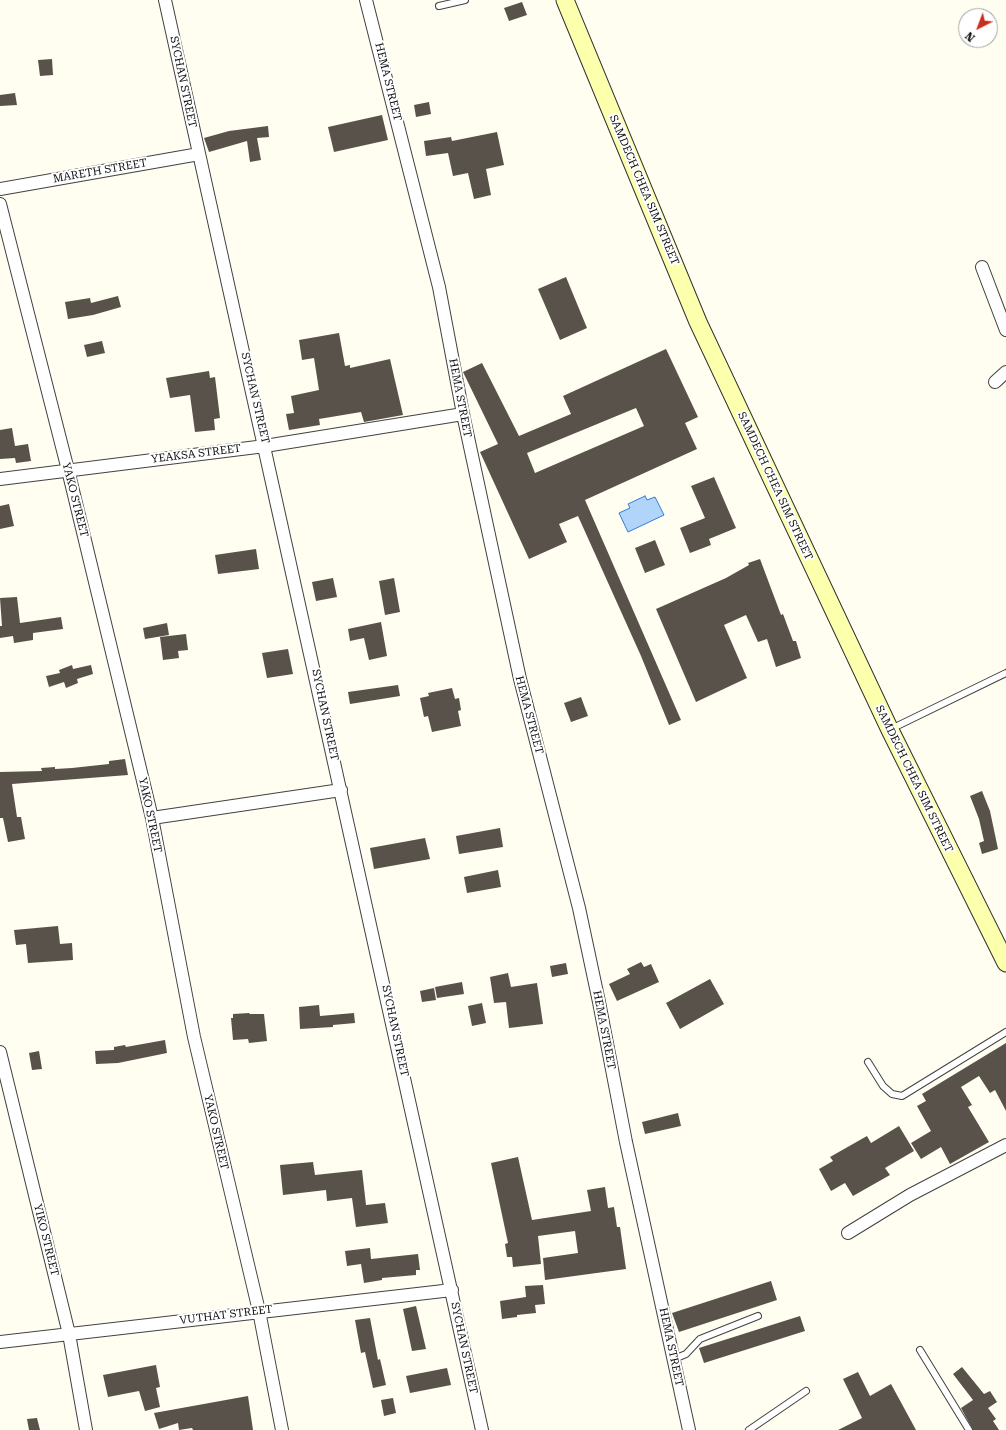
<!DOCTYPE html>
<html>
<head>
<meta charset="utf-8">
<style>
	body { margin:0 }
	#map { position:relative; width:1006px; height:1430px; overflow:hidden; background:#fffef1; font-family:"Roboto Serif",serif }
	canvas { display:block }
	.north { position:absolute; left:958px; top:8px; width:40px; height:40px; box-sizing:border-box; background:#fff; border:1px solid #9f9f9f; border-radius:50%; rotate:222deg; font-size:11px; font-weight:700; line-height:16px; text-align:center; color:#0f0f0f }
	.north::after { content:''; display:block; margin:auto; width:14px; height:18px; background:#cb2d1b; clip-path:polygon(50% 0,100% 100%,50% 72%,0 100%) }
</style>
</head>
<body>
<div id="map">
<canvas width="1006" height="1430"></canvas>
<div class="north">N</div>
</div>
<script>
const c = document.querySelector('canvas').getContext('2d');
c.lineJoin = 'round';
function paint(path, color) { c.fillStyle = color; c.fill(path, 'evenodd'); }
const shape = rows => new Path2D(rows.map(r => 'M' + r).join(''));
function strokePath(path, color, width, dash) { c.strokeStyle = color; c.lineWidth = width; c.lineCap = dash ? 'butt' : 'round'; c.setLineDash(dash || []); c.stroke(path); }
function drawText(font, color, halo, rows, align = 'center') {
  c.font = font + ' "Roboto Serif",serif'; c.lineWidth = 4; c.setLineDash([]); c.textBaseline = 'middle'; c.strokeStyle = halo; c.fillStyle = color; for (const [text, x, y, turn = 0] of rows) {
    c.save(); c.translate(x, y); c.rotate((+turn || 0) * Math.PI / 180); c.textAlign = isNaN(turn) ? turn : align; if (halo) c.strokeText(text, 0, 0); c.fillText(text, 0, 0); c.restore();
  }
}
const water = shape([
	[645,496,647,500,655,497,664,515,628,532,619,513,630,508,628,504,645,496]
]);
paint(water, '#b1d4fb');
strokePath(water, '#327dd8', 1);
paint(shape([
	[522,2,527,15,509,21,504,8],
	[52,59,53,75,40,76,38,60],
	[15,93,17,105,0,106,0,95],
	[429,102,431,114,416,117,414,105],
	[382,115,388,140,334,152,328,127],
	[268,126,269,137,257,138,261,160,250,162,247,141,209,152,204,138,229,131],
	[497,132,504,165,486,169,491,195,474,199,468,173,453,176,448,153,426,156,424,141,451,137,452,141],
	[566,277,587,328,560,340,538,289],
	[118,296,121,307,93,315,68,319,65,302,90,298,91,303],
	[339,333,345,366,350,365,350,368,390,359,403,415,364,422,361,412,319,419,320,425,289,430,286,414,294,413,291,396,319,390,314,358,302,360,299,340],
	[102,341,105,353,87,357,84,345],
	[666,349,698,417,685,423,697,449,585,500,681,720,669,725,641,656,578,516,559,524,567,542,529,559,480,452,498,444,463,372,482,363,519,436,571,414,563,396],
	[636,408,644,426,535,473,527,453],
	[209,371,210,378,215,377,220,418,214,419,215,430,195,432,190,395,170,398,166,378],
	[12,428,15,446,28,444,31,461,16,463,15,458,0,459,0,430],
	[714,477,736,528,709,539,711,545,690,553,680,528,705,518,691,486],
	[9,504,14,526,0,529,0,506],
	[655,540,665,565,645,573,635,548],
	[256,549,259,569,218,574,215,555],
	[760,559,781,615,783,614,793,641,796,641,801,658,776,667,767,639,758,642,746,615,724,625,747,678,696,702,656,609,726,578,749,565,748,563],
	[333,578,337,597,316,601,312,582],
	[394,578,400,612,385,615,379,581],
	[17,597,20,623,61,617,63,629,33,633,33,640,14,643,13,636,0,638,0,626,2,626,0,598],
	[381,622,387,656,369,660,364,638,350,641,348,629],
	[167,623,169,635,145,639,143,628],
	[186,634,188,650,178,651,179,658,163,660,160,637],
	[288,649,293,674,267,678,262,653],
	[72,665,73,669,91,665,93,674,77,679,78,683,66,688,64,682,49,687,46,676,60,673,59,670],
	[398,685,400,696,350,704,348,692],
	[452,688,455,699,459,698,461,710,458,711,461,726,432,732,428,716,424,717,420,698,429,696,428,693],
	[581,697,588,716,571,722,564,703],
	[125,759,128,775,12,784,17,817,21,817,25,839,8,842,3,818,0,818,0,772,42,771,41,768,55,767,55,769,72,768,109,764,109,761],
	[982,791,990,811,998,849,982,854,979,843,984,841,979,819,970,796],
	[500,828,503,847,459,854,456,836],
	[425,838,430,859,374,869,370,848],
	[498,870,501,887,467,893,464,877],
	[58,926,60,944,72,943,73,960,28,963,26,944,16,945,14,930],
	[641,962,644,967,651,964,659,982,617,1001,609,984,630,974,627,969],
	[566,963,568,974,552,977,550,966],
	[508,973,511,987,537,983,543,1024,509,1028,506,1002,494,1003,490,977],
	[710,979,724,1004,680,1029,666,1003],
	[462,982,464,994,437,998,435,987],
	[434,988,436,1000,422,1002,420,991],
	[482,1003,486,1023,472,1026,468,1006],
	[319,1005,320,1016,354,1013,355,1023,333,1025,333,1027,300,1029,299,1007],
	[249,1013,250,1014,264,1014,267,1041,249,1043,248,1039,233,1040,231,1018,233,1018,233,1014],
	[165,1040,167,1053,118,1063,96,1064,95,1051,114,1050,114,1047,125,1045,126,1047],
	[1006,1043,1006,1111,995,1090,990,1093,979,1076,961,1087,972,1105,968,1107,989,1142,950,1164,941,1147,921,1159,911,1143,931,1131,917,1106,926,1101,922,1094],
	[39,1051,42,1069,32,1070,29,1053],
	[678,1113,681,1126,645,1134,642,1122],
	[899,1126,914,1151,885,1168,890,1175,853,1196,845,1183,831,1191,819,1169,833,1161,830,1157,867,1136,871,1143],
	[518,1157,532,1220,591,1211,587,1190,605,1187,608,1208,614,1207,617,1227,620,1227,626,1269,545,1280,543,1258,578,1253,575,1231,538,1236,541,1264,513,1267,512,1257,507,1257,505,1244,508,1243,491,1163],
	[313,1162,315,1175,362,1170,366,1205,385,1203,388,1223,356,1227,352,1198,327,1201,326,1190,283,1195,280,1165],
	[370,1248,371,1259,418,1254,420,1270,416,1270,416,1275,382,1278,382,1280,364,1283,361,1264,347,1266,345,1251],
	[771,1281,777,1300,679,1332,672,1313],
	[543,1285,545,1304,535,1305,536,1313,517,1315,517,1317,502,1319,500,1301,526,1297,525,1286],
	[416,1306,426,1349,412,1351,403,1309],
	[800,1316,805,1331,704,1363,699,1348],
	[370,1318,378,1360,380,1359,386,1385,373,1388,365,1352,361,1353,355,1320],
	[156,1365,160,1387,156,1388,160,1407,145,1411,139,1391,108,1397,103,1375],
	[962,1367,984,1394,990,1391,997,1402,988,1408,996,1419,993,1421,999,1430,973,1430,961,1408,973,1400,953,1374],
	[447,1368,451,1385,410,1393,406,1376],
	[858,1372,870,1396,891,1384,916,1430,838,1430,862,1418,843,1379],
	[248,1396,253,1430,193,1430,192,1428,179,1430,178,1423,159,1429,154,1413],
	[393,1398,396,1413,384,1416,381,1400],
	[37,1418,40,1430,29,1430,27,1419]
]), '#59524a');
const lane = shape([
	[439,6,465,0],
	[891,729,1006,673],
	[868,1062,883,1086,892,1094,902,1096,1006,1032],
	[920,1350,969,1430],
	[674,1359,686,1354,700,1339,758,1316],
	[749,1430,806,1391]
]);
const street = shape([
	[165,0,482,1430],
	[366,0,439,287,463,414,520,679,579,908,599,1002,626,1142,689,1430],
	[0,189,199,154],
	[0,204,68,470,152,818,194,1037,259,1311,282,1430],
	[982,267,1006,330],
	[995,382,1006,372],
	[0,479,265,446,463,414],
	[152,818,341,790],
	[0,1052,69,1334,86,1430],
	[848,1233,910,1195,1006,1145],
	[0,1342,452,1290]
]);
const secondary = shape([
	[565,0,698,322,890,730,1006,963]
]);
strokePath(lane, '#424242', 8);
strokePath(street, '#424242', 14);
strokePath(secondary, '#313131', 19);
strokePath(lane, '#fff', 6);
strokePath(street, '#fff', 12);
strokePath(secondary, '#fcffac', 17);
drawText('11px', '#0f0f0f', '#fff', [
	["SYCHAN STREET",183,82,78],
	["HEMA STREET",388,82,76],
	["MARETH STREET",100,171,-10],
	["SAMDECH CHEA SIM STREET",644,190,67],
	["SYCHAN STREET",255,398,77],
	["HEMA STREET",460,398,79],
	["YEAKSA STREET",196,454,-7],
	["SAMDECH CHEA SIM STREET",775,486,65],
	["YAKO STREET",75,500,76],
	["SYCHAN STREET",325,715,78],
	["HEMA STREET",529,715,75],
	["SAMDECH CHEA SIM STREET",914,779,64],
	["YAKO STREET",150,815,78],
	["HEMA STREET",604,1030,79],
	["SYCHAN STREET",395,1031,78],
	["YAKO STREET",216,1132,77],
	["YIKO STREET",46,1240,76],
	["VUTHAT STREET",226,1315,-7],
	["HEMA STREET",671,1347,78],
	["SYCHAN STREET",464,1348,78]
]);
</script>
</body>
</html>
